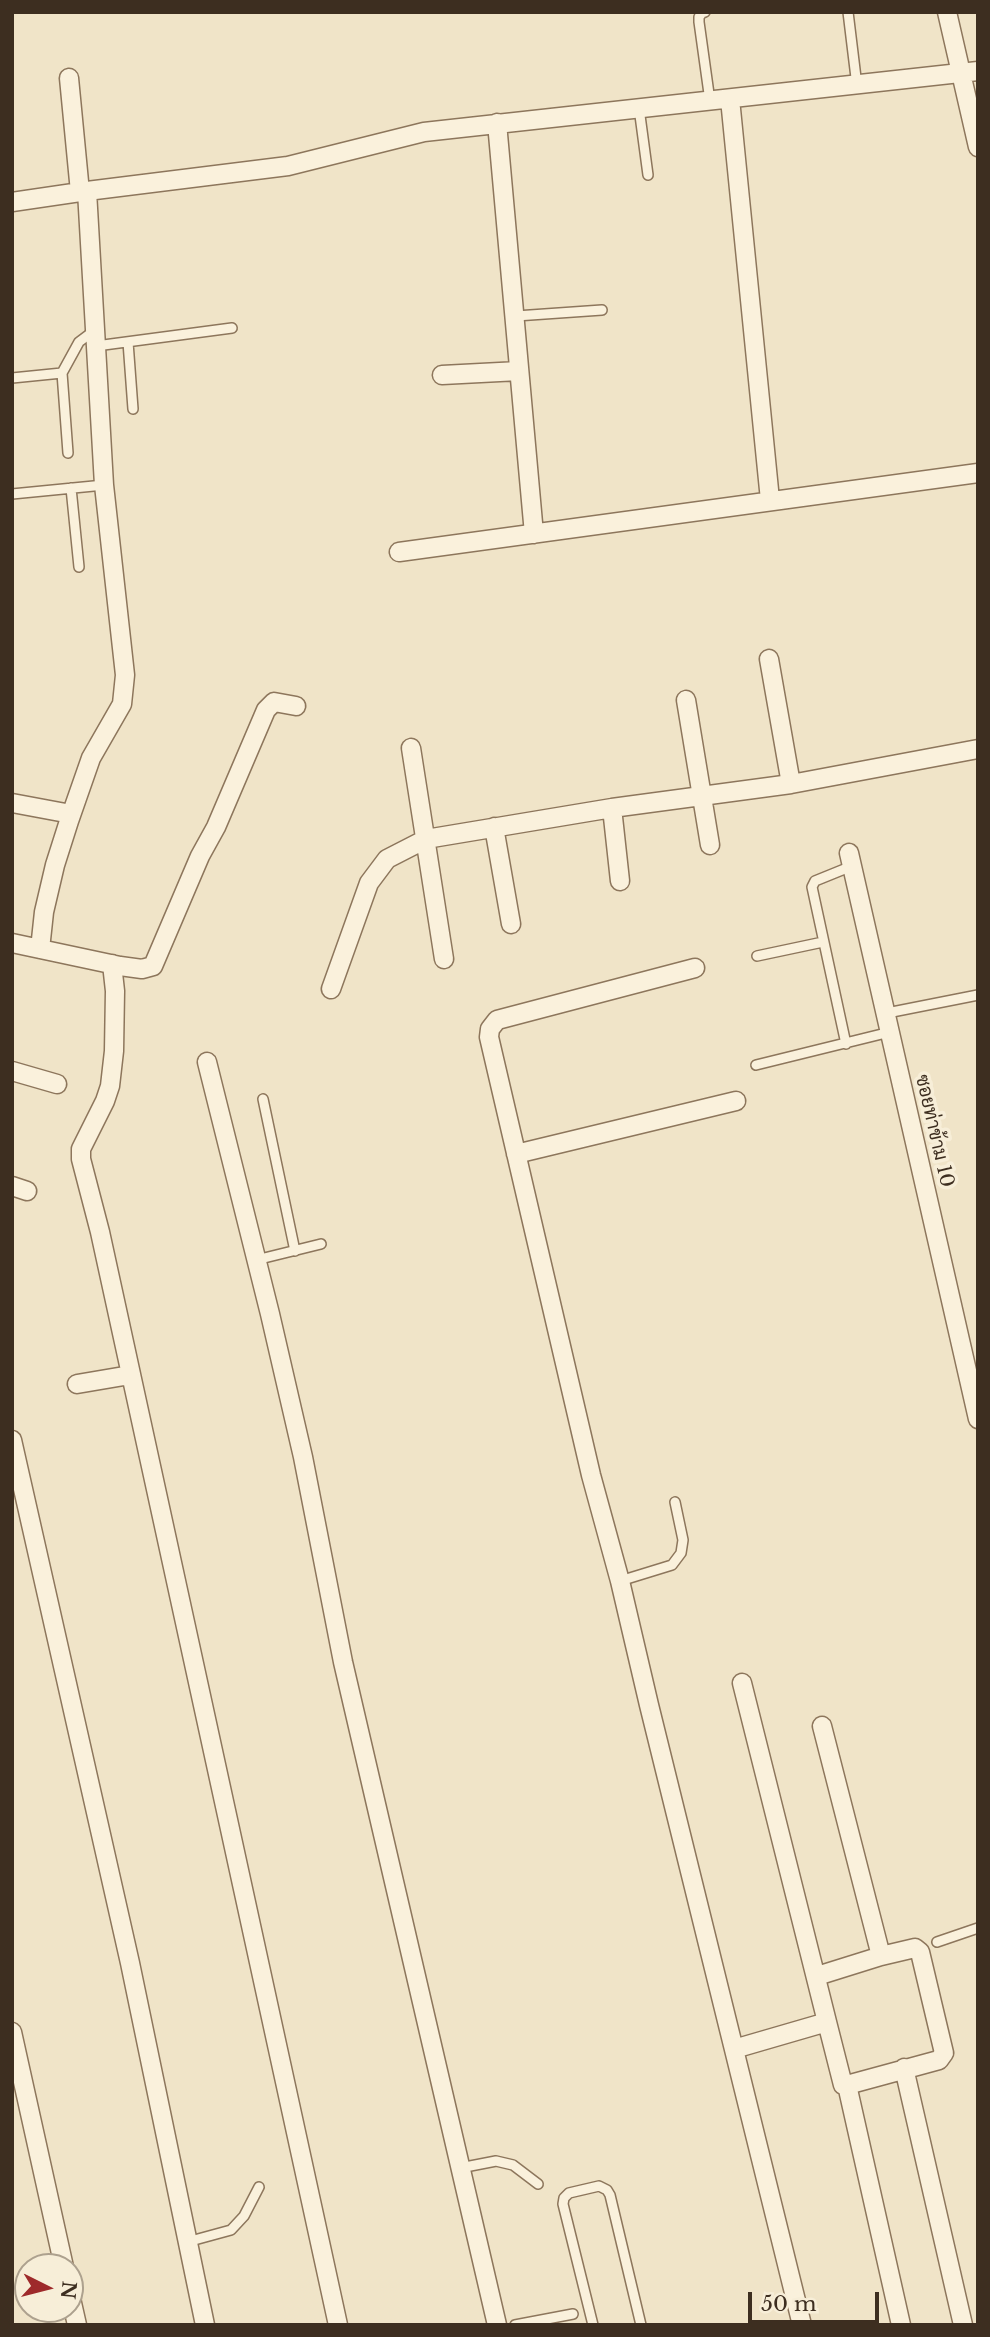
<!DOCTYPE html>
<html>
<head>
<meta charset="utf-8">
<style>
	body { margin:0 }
	#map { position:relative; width:990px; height:2337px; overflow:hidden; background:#f0e4c8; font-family:"Libre Baskerville",serif }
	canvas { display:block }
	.frame { position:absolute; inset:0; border:14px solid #3d2e20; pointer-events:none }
	.north { position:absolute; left:14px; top:2253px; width:70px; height:70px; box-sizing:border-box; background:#f7eed8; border:2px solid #ada18e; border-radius:50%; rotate:96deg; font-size:19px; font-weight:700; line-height:28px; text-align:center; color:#3d2e20 }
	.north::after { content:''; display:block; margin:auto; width:24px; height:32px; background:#9e2a2b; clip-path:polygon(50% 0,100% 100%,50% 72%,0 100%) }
	.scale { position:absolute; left:748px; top:2292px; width:131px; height:32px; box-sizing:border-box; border:4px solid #3d2e20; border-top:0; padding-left:9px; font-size:21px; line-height:24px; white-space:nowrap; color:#3d2e20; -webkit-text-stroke:5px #f7eed8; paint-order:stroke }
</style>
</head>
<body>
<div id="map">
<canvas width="990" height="2337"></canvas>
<div class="frame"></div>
<div class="north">N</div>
<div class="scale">50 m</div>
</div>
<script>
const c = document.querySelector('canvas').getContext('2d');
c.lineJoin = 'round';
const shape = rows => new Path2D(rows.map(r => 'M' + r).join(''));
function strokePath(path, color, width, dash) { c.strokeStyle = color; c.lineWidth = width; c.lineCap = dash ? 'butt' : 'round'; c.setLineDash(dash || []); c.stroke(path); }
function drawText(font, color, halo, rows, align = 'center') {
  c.font = font + ' "Libre Baskerville",Sarabun,serif'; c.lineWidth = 7; c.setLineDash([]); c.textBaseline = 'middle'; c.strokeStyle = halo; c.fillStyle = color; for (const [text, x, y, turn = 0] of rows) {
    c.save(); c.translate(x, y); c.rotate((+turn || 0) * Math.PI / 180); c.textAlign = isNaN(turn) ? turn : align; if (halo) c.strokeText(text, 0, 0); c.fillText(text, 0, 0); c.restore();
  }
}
const service = shape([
	[705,12,702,13,699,17,699,22,710,101],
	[848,12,857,86],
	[639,108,648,175],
	[516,316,602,310],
	[128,342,133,409],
	[96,346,232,328],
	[12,378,62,373],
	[68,453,62,373,79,342,95,330],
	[71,488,79,567],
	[12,494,104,485],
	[757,956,823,942],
	[887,1013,978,995],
	[846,1044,812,887,815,881,852,866],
	[756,1065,890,1032],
	[263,1099,295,1251],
	[256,1260,321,1244],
	[620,1581,672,1565,681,1553,683,1540,675,1502],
	[937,1942,978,1928],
	[460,2168,496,2161,513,2165,538,2184],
	[187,2242,231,2230,244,2216,259,2187],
	[515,2325,573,2314],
	[593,2325,563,2204,564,2198,569,2193,599,2186,607,2190,610,2195,641,2325]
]);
const minor = shape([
	[947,12,978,147],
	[69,78,80,192],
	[730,99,770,500],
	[497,123,534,534],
	[87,191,288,166,424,132,978,71],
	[12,202,87,191,104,485,125,675,122,704,91,758,69,821,55,865,44,912,40,949],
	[442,375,519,371],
	[399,552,978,473],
	[769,659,791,784],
	[686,700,710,845],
	[411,748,444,959],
	[12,803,71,814],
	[612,808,620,881],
	[494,827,511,924],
	[849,853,978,1419],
	[12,943,120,966,142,969,153,966,200,856,216,827,266,710,274,702,296,706],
	[112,964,115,991,114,1051,110,1086,105,1101,81,1149,81,1159,100,1232,338,2325],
	[695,968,497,1020,490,1029,489,1037,591,1475,620,1581,649,1705,802,2325],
	[331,989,369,883,387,859,426,839,612,808,791,784,978,749],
	[207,1062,270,1314,303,1457,343,1662,497,2325],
	[12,1071,57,1084],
	[516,1154,736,1101],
	[12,1186,27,1191],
	[77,1384,130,1375],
	[12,1440,130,1963,205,2325],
	[817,1976,881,1956,822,1726],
	[827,2022,843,2085,847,2085,901,2325],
	[12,2032,64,2267],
	[734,2049,827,2022,742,1683],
	[904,2068,963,2325],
	[847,2085,939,2060,944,2053,920,1952,915,1948,881,1956],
	[70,2294,77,2325]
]);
strokePath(service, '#8d765c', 12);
strokePath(minor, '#8d765c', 21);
strokePath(service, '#faf1dc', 9);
strokePath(minor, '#faf1dc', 18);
drawText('19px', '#3d2e20', '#f7eed8', [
	["ซอยท่าข้าม 10",934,1131,77]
]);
</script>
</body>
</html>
